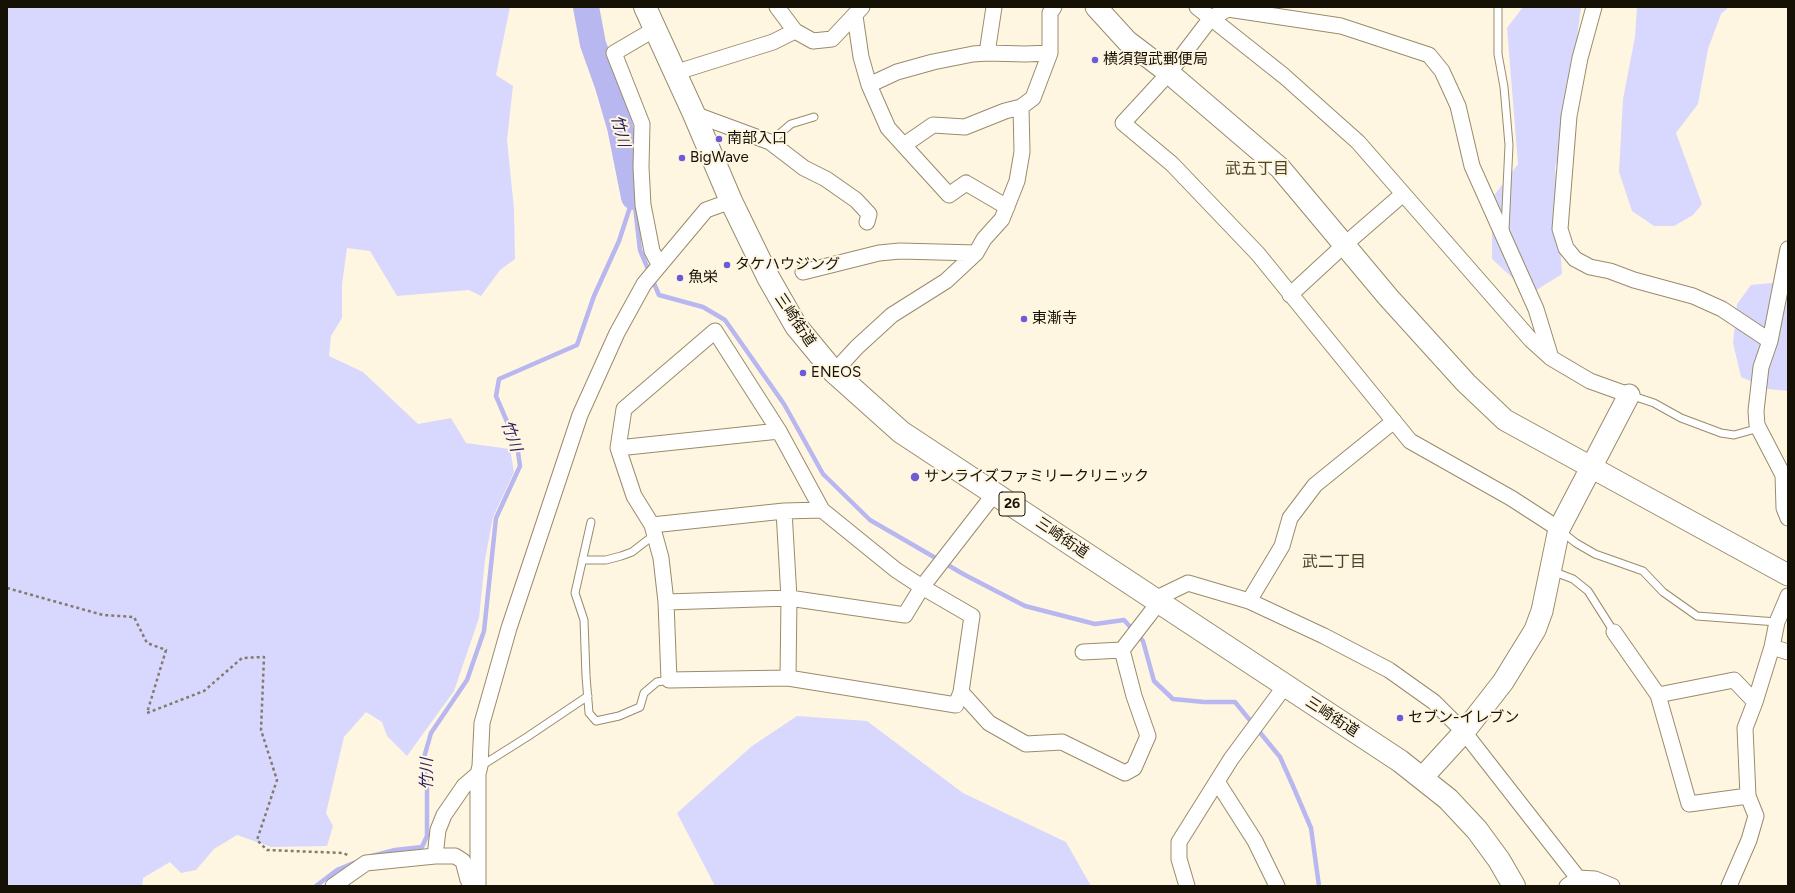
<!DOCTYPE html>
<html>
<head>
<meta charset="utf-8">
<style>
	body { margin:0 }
	#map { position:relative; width:1795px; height:893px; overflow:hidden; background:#fff6e1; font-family:Figtree,sans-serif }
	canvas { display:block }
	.frame { position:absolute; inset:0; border:8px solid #161105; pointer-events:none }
</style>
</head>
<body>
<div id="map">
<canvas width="1795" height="893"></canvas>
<div class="frame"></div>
</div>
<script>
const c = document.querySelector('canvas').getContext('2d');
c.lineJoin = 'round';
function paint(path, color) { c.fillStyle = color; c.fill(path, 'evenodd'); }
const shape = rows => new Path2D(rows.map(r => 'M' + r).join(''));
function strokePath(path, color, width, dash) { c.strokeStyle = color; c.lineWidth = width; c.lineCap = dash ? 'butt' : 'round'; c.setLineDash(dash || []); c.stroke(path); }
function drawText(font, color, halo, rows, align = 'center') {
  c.font = font + ' Figtree,"Noto Sans JP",sans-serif'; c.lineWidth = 4; c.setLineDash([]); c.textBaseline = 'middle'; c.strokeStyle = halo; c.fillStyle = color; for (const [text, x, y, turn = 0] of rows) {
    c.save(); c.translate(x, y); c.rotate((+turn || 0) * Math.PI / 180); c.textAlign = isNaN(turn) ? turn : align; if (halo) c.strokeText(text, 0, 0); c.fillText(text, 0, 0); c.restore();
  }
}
paint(shape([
	[7,7,510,7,496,75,513,86,507,140,514,209,515,259,500,270,481,296,469,290,397,296,370,251,347,248,342,285,342,318,331,336,329,356,363,372,418,424,451,418,466,443,510,449,514,472,493,517,485,560,479,618,454,691,407,756,387,736,382,722,366,712,344,737,326,813,333,826,327,846,271,847,237,835,214,849,196,870,181,873,170,862,143,878,142,886,7,886],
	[1523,7,1581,7,1565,130,1555,168,1562,274,1530,294,1492,259,1492,198,1518,164,1507,28],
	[1637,7,1729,7,1721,14,1708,49,1698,104,1676,133,1702,204,1693,215,1674,226,1654,226,1632,211,1619,172,1623,99,1635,37],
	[1781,282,1788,284,1788,391,1768,389,1741,377,1733,343,1737,304,1751,285],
	[797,716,867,721,963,793,1066,842,1091,886,715,886,677,813,752,746]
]), '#d8d8fe');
strokePath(shape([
	[634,197,640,250,659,295,703,307,725,320,784,404,823,474,870,520,965,575,1025,606,1095,624,1124,620,1143,641,1154,681,1173,699,1204,702,1235,702,1280,757,1293,786,1311,828,1319,886],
	[368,857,395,850,422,847,427,836,427,783,423,761,431,733,467,680,484,631,496,518,520,466,517,445,496,396,499,379,577,345,594,296,619,241,633,198],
	[316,886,337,870,356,862]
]), '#b8b7ef', 4.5);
strokePath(shape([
	[586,7,593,44,608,86,620,127,634,197]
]), '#b8b7ef', 26);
const lane = shape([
	[1498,9,1498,54,1504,87,1509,145,1505,230],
	[770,142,791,124,814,117],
	[1630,395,1654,403,1681,418,1721,433,1734,435,1752,430,1757,425],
	[591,522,575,593,584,620,586,676,589,713,596,721,619,716,640,707,644,693,657,682,669,680],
	[1562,532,1576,543,1595,554,1643,571,1663,592,1697,616,1777,622],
	[582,560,606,560,621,556,632,552,654,535],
	[1552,571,1573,579,1588,591,1614,632],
	[481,766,527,737,588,696]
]);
const street = shape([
	[777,7,795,31,813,41,832,39,862,7],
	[1197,7,1284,76,1358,142,1531,340,1551,358,1590,381,1629,395],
	[1594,7,1580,58,1569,116,1560,229,1566,248,1575,259,1590,267,1610,271,1634,280,1693,296,1722,309,1770,341],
	[855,16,861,57,869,85,888,128,949,195,966,183,1007,207],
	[655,29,614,53,642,124,641,167,643,205,652,251,659,264],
	[987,53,994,7],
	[674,73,773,42,795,31],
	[869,85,897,72,933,62,973,54,987,53,1025,54,1050,53],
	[694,114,770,142,804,168,826,179,856,200,869,214,867,222],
	[904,145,933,125,965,127,1005,111,1021,107,1033,98,1050,53,1050,13,1054,7],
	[1788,249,1770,341,1761,367,1756,411,1757,425,1783,475,1784,508,1788,518],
	[803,272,879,253,900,251,976,253],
	[1290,295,1343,246,1403,194],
	[1551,358,1536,309,1472,166,1458,106,1442,71,1429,55,1341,26,1228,9,1211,18,1169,73,1123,123,1172,164,1258,254,1410,441,1511,498,1559,529],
	[834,372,857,347,892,315,946,281,976,253,984,239,1002,219,1017,181,1022,152,1021,107],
	[618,448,779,431],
	[784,511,789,598,788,678],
	[652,525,784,511,822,510],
	[1155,599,1188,583,1249,601,1324,636,1389,670,1434,702,1464,732,1578,878],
	[1249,601,1282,546,1290,518,1315,485,1394,421],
	[666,602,661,558,652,525,634,496,618,448,624,409,715,331,779,431,822,510,896,570,922,587,972,616,961,692,956,705,788,678,669,680,666,602,789,598,905,615,922,587,995,493],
	[1614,632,1658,695],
	[1772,647,1788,652],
	[1083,652,1122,650],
	[961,692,989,723,1026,744,1062,742,1125,773,1134,768,1148,736,1134,696,1122,650,1159,602],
	[1218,783,1255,841,1277,886],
	[1748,796,1689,804,1658,695,1734,680,1755,702],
	[435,856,438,830,444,815,464,786,478,774],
	[333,886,366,863,435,856,455,856,463,861,468,880,476,886],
	[478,886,478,774,480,766,482,723,509,628,580,415,617,333,644,284,706,210,731,201],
	[1187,886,1179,859,1179,842,1231,759,1285,686],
	[1567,886,1578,878,1595,879,1612,886],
	[1729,886,1749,840,1756,816,1748,796,1745,728,1755,702,1772,647,1777,622,1788,596]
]);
const secondary = shape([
	[1096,7,1127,41,1169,73,1280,168,1388,297,1466,383,1505,420,1788,575],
	[1422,778,1464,732,1503,682,1535,630,1542,611,1559,529,1629,395]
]);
const primary = shape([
	[645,7,694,114,731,201,768,277,796,326,834,372,901,432,1400,761,1448,799,1477,830,1499,860,1514,886]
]);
strokePath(lane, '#998c6c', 9);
strokePath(street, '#998c6c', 17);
strokePath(secondary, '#998c6c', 23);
strokePath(primary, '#998c6c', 24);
strokePath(shape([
	[7,588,103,615,134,617,147,643,166,650,147,713,204,691,242,658,264,657,261,730,277,780,257,840,267,850,343,853,350,856]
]), '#837c6c', 2.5, [3, 3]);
strokePath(lane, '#fff', 7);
strokePath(street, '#fff', 15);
strokePath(secondary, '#fff', 21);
strokePath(primary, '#fff', 22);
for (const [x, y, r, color] of [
	[1095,60,4,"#6c5bd4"],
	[719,139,4,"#6c5bd4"],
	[682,158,4,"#6c5bd4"],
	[727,265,4,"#6c5bd4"],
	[680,278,4,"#6c5bd4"],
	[1024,319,4,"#6c5bd4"],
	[803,373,4,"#6c5bd4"],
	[915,477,5,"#6c5bd4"],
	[1400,718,4,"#6c5bd4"]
]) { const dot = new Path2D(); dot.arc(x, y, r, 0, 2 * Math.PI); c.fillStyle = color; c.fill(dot); strokePath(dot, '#fff6e1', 1.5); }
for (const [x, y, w] of [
	[1012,504,26]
]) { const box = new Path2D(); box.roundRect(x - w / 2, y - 12, w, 24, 3); c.fillStyle = '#fff6e1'; c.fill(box); strokePath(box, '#161105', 1); }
drawText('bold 14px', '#161105', null, [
	["26",1012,504]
]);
drawText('15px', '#161105', '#fff6e1', [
	["横須賀武郵便局",1103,60],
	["南部入口",727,139],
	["BigWave",690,158],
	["タケハウジング",735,265],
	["魚栄",688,278],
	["東漸寺",1032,319],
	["ENEOS",811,373],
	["サンライズファミリークリニック",924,477],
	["セブン-イレブン",1408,718]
], 'left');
drawText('15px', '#161105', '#fff6e1', [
	["三崎街道",795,320,56],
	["三崎街道",1062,538,34],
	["三崎街道",1332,717,33]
]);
drawText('italic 16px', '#291e5e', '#fff6e1', [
	["竹川",620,131,76],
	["竹川",511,436,70],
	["竹川",427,774,-90]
]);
drawText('16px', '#504426', '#fff6e1', [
	["武五丁目",1257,169],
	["武二丁目",1334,562]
]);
</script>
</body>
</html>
